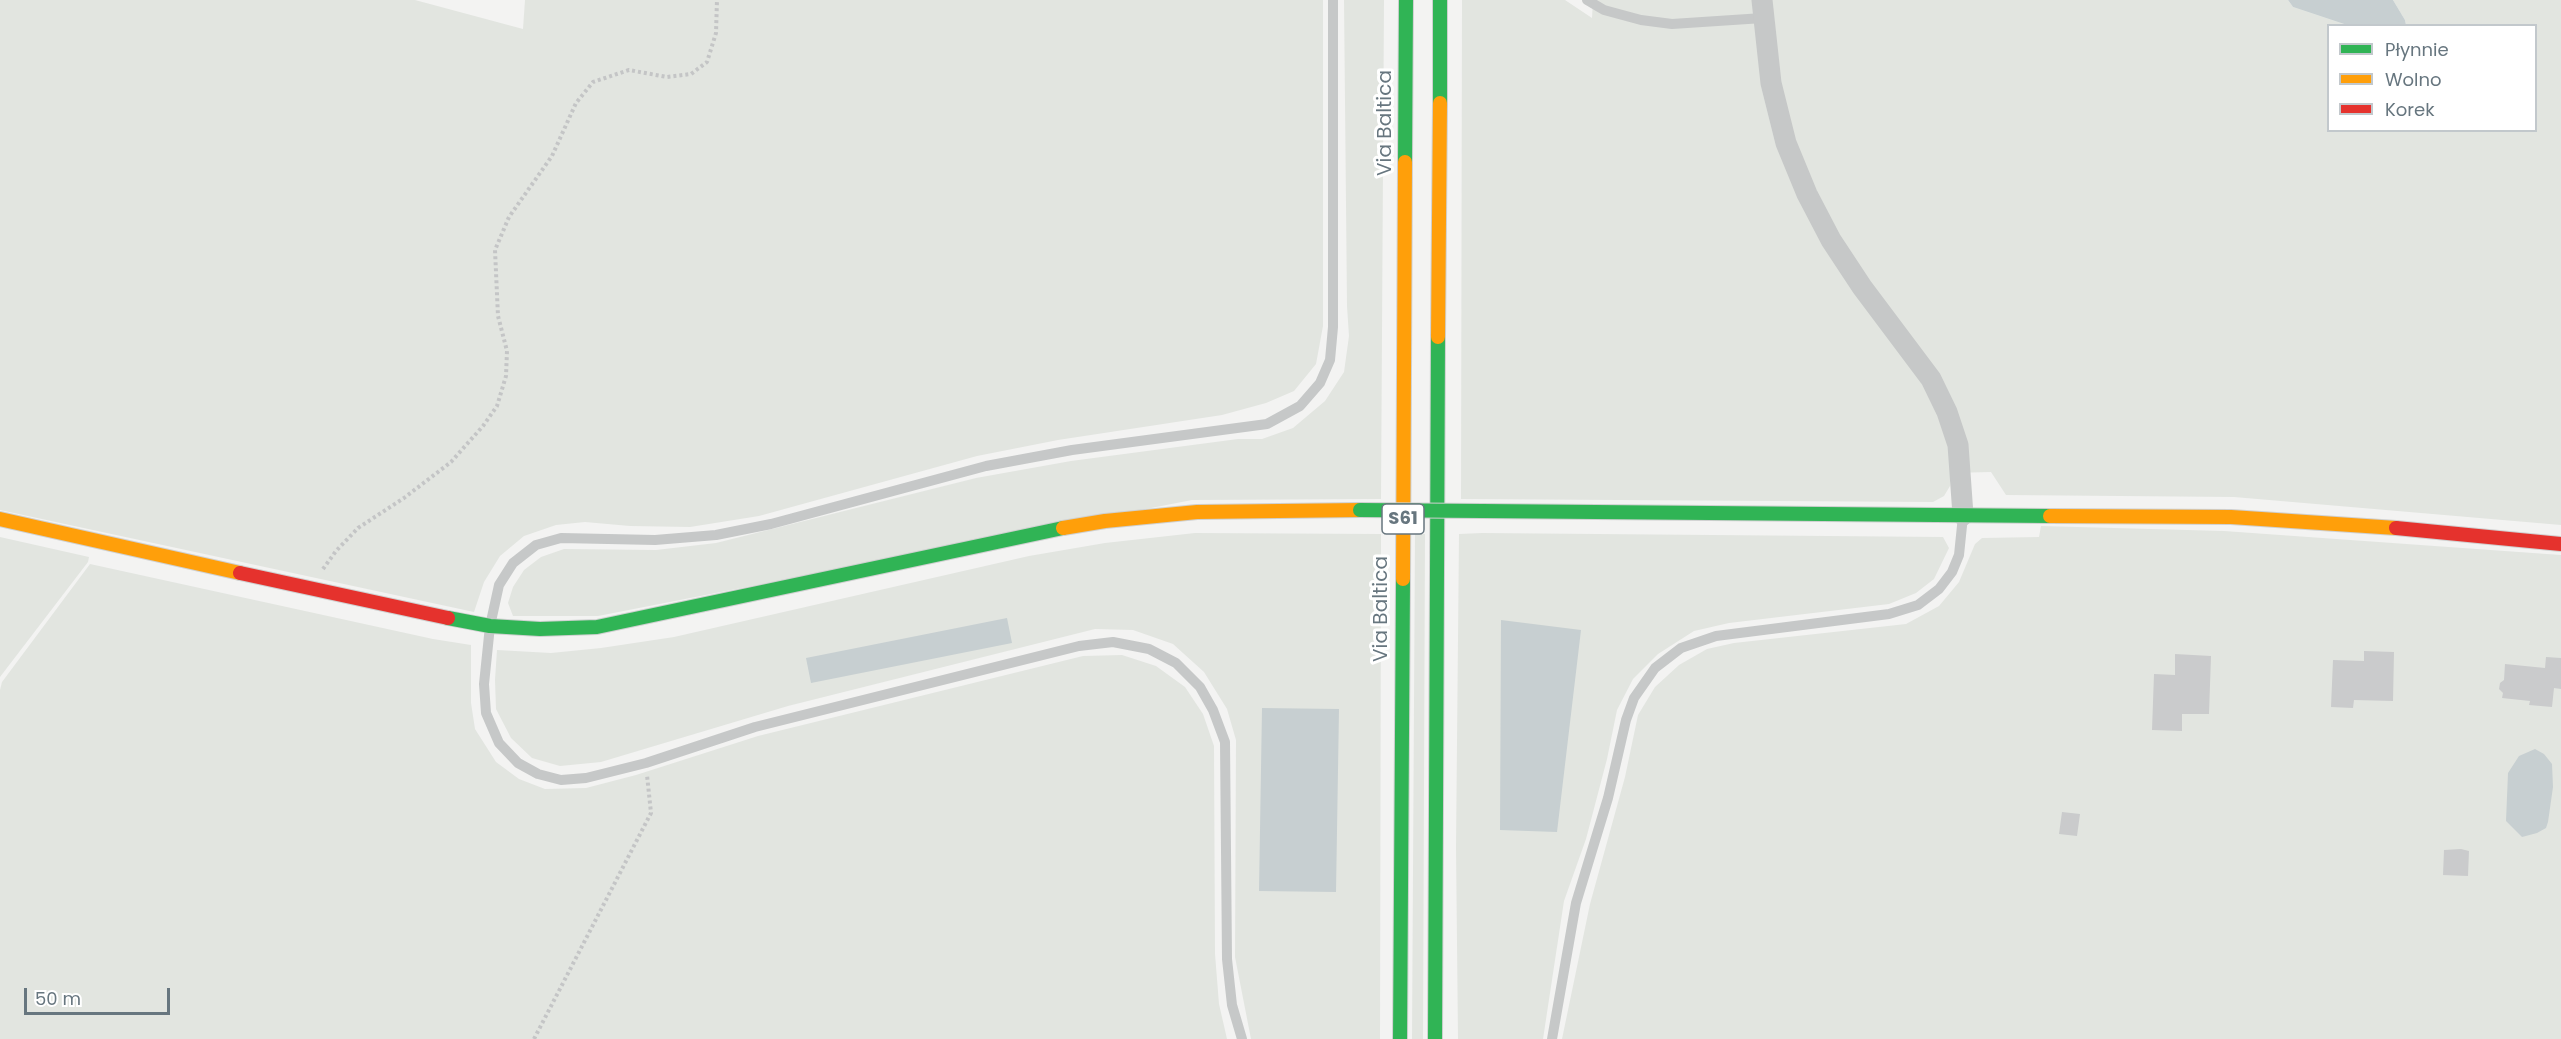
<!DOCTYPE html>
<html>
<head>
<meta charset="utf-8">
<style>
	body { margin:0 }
	#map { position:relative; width:2561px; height:1039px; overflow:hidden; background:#f3f3f2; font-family:Poppins,sans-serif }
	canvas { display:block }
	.legend { position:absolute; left:2327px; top:24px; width:210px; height:108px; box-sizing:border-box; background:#fff; border:2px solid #c2c8cc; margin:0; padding:8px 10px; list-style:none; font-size:18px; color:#67767f }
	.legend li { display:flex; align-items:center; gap:12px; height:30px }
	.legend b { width:30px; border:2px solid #c2c8cc }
	.scale { position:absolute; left:24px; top:988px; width:146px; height:27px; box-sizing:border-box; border:3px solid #67767f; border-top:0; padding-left:8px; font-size:18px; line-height:21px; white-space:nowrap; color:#67767f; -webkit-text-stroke:4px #fff; paint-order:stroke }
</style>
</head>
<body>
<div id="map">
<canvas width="2561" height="1039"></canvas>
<ul class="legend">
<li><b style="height:8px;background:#30b455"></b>Płynnie</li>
<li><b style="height:8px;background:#ff9f0a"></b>Wolno</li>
<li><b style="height:8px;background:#e5322d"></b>Korek</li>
</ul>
<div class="scale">50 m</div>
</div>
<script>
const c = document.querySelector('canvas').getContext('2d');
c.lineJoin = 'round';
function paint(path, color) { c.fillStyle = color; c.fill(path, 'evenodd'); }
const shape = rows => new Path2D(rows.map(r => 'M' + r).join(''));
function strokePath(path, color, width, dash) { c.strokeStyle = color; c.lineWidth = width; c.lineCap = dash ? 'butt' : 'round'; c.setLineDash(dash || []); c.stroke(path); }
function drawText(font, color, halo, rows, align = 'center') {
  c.font = font + ' Poppins,sans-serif'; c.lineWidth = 6; c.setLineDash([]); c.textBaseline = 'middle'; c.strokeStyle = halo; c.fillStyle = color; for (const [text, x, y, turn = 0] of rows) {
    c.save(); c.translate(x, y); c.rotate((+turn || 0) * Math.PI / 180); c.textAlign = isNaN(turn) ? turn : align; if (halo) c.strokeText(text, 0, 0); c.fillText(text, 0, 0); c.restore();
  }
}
paint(shape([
	[0,0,415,0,523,29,525,0,1323,0,1323,326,1316,364,1294,391,1266,403,1222,415,1058,440,977,456,759,516,690,527,630,526,585,522,556,525,524,536,500,556,484,582,474,612,0,510],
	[1344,0,1384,0,1381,499,1192,500,598,616,513,616,508,603,513,587,524,570,541,557,564,549,656,550,716,543,976,478,1071,461,1238,439,1262,439,1293,428,1325,401,1344,372,1349,336,1347,306],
	[1462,0,1565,0,1592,18,1593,0,2288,0,2293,7,2347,25,2328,26,2328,130,2536,130,2536,26,2406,25,2405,20,2393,0,2561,0,2561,525,2234,497,2006,495,1991,472,1950,473,1950,486,1944,496,1933,502,1461,499],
	[2041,526,2224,531,2561,555,2561,1039,1562,1039,1590,904,1625,777,1638,715,1655,687,1679,665,1707,649,1734,643,1906,624,1939,606,1959,582,1975,544,1982,538,2039,537],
	[1195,533,1381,534,1380,1039,1251,1039,1235,957,1236,740,1227,709,1204,672,1173,644,1133,630,1095,629,788,706,601,762,560,766,532,758,511,738,496,709,495,680,497,650,551,653,601,648,674,637,1029,556,1105,543],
	[1482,533,1943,537,1949,548,1934,579,1916,593,1889,604,1729,623,1694,631,1658,654,1633,679,1617,710,1607,759,1586,839,1564,901,1543,1039,1458,1039,1456,847,1459,534],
	[1415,534,1425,534,1423,1039,1412,1039],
	[0,537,89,557,88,562,0,677],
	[90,564,433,639,471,645,471,703,475,729,496,762,519,779,545,789,586,788,636,775,758,736,1083,656,1122,655,1156,666,1185,687,1203,714,1214,746,1215,954,1219,1004,1227,1039,0,1039,0,690,2,682]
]), '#e2e5e0');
paint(shape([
	[2288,0,2393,0,2405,20,2406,25,2347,25,2293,7],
	[1007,618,1012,643,811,683,806,658],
	[1501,620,1581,630,1557,832,1500,830],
	[1262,708,1339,709,1336,892,1259,891],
	[2535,749,2544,754,2552,764,2553,787,2548,822,2546,828,2537,833,2522,837,2506,821,2508,773,2519,756]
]), '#c7cfd1');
paint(shape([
	[2364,651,2394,652,2393,701,2354,700,2353,708,2331,707,2333,660,2364,661],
	[2175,654,2211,656,2209,714,2182,714,2182,731,2152,730,2154,674,2175,675],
	[2546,657,2561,658,2561,689,2554,688,2552,707,2529,705,2530,701,2502,698,2503,693,2499,689,2500,683,2504,680,2505,664,2545,668],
	[2062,812,2080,814,2077,836,2059,834],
	[2461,849,2469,851,2468,876,2443,875,2444,850]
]), '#cacbcc');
const fast = shape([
	[1440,103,1440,0],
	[1405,162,1406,0],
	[1482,511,2050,516],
	[448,618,490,626,540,629,597,627,1063,528],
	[1400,1039,1403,579],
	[1435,1039,1438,337]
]);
const slow = shape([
	[1438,337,1440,103],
	[2050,516,2231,517,2396,528],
	[0,519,240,573],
	[1063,528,1105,521,1197,512,1360,510],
	[1403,579,1405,162]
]);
const jam = shape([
	[2396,528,2561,544],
	[240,573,448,618]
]);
strokePath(fast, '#cfd0d0', 16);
strokePath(slow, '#cfd0d0', 16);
strokePath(jam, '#cfd0d0', 16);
strokePath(shape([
	[323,569,336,551,358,528,404,498,451,462,483,426,497,406,506,376,507,351,498,316,495,250,509,217,552,156,576,103,593,82,629,70,667,77,691,74,707,62,716,33,717,0],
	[534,1039,651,813,647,775]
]), '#c4c5c6', 4, [3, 3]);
strokePath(shape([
	[1587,0,1604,10,1641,20,1672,24,1763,18],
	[1242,1039,1232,1005,1227,959,1225,742,1213,710,1200,687,1176,663,1149,649,1113,642,1079,646,755,727,646,763,586,778,561,780,538,774,518,763,499,743,486,713,484,684,490,626,499,585,513,563,536,545,561,538,655,540,716,535,771,524,986,466,1072,450,1267,424,1300,406,1320,383,1330,360,1333,327,1333,0],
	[1552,1039,1576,903,1608,798,1626,720,1634,698,1655,668,1681,648,1716,636,1889,614,1918,605,1939,589,1952,572,1959,555,1963,516]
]), '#c6c8c8', 10);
strokePath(shape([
	[1762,0,1771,83,1786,143,1807,194,1831,240,1862,287,1931,379,1947,412,1958,445,1963,515]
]), '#c6c8c8', 21);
strokePath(fast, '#30b455', 14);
strokePath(slow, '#ff9f0a', 14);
strokePath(jam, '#e5322d', 14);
const fastBridge = shape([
	[1360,510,1482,511]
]);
strokePath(fastBridge, '#cfd0d0', 16, []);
strokePath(fastBridge, '#30b455', 14);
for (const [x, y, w] of [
	[1403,519,42]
]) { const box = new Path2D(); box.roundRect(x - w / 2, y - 15, w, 30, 4.5); c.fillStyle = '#fff'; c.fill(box); strokePath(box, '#67767f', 1.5); }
drawText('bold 18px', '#67767f', null, [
	["S61",1403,519]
]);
drawText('20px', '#67767f', '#fff', [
	["Via Baltica",1386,123,-90],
	["Via Baltica",1382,609,-90]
]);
</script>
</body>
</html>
